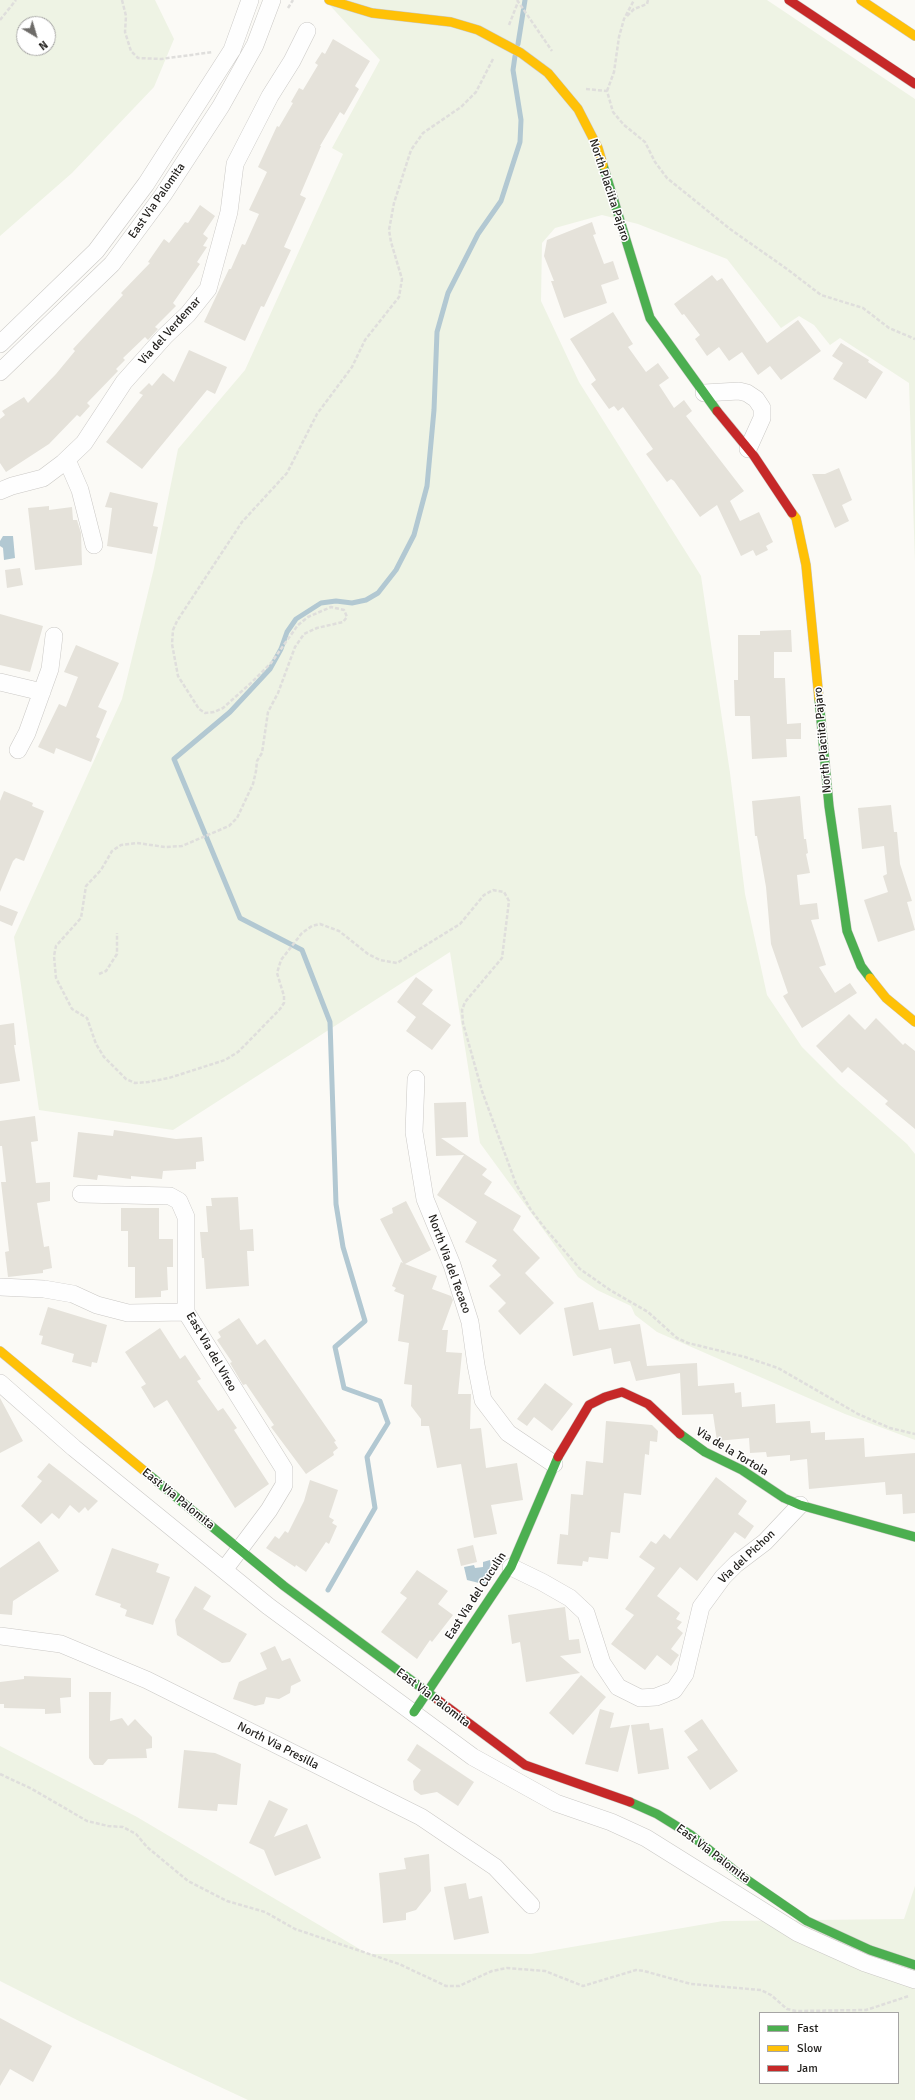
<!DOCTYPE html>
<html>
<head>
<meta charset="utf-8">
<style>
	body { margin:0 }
	#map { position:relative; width:915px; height:2100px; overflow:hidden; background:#fbfaf6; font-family:Signika,sans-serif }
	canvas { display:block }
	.legend { position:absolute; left:759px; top:2012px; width:140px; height:72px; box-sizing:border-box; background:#fff; border:1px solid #a6a5a4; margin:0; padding:5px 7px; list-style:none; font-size:12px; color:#201e1b }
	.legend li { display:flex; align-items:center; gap:8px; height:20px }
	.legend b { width:20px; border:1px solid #a6a5a4 }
	.north { position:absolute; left:16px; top:16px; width:40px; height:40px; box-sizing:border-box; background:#fff; border:1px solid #a6a5a4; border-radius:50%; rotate:142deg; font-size:11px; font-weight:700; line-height:16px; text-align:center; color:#201e1b }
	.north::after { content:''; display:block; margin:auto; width:14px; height:18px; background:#6d6b68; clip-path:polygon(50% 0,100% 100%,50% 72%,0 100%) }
</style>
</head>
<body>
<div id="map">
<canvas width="915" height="2100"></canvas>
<ul class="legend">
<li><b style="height:5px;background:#4caf50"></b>Fast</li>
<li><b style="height:5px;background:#ffc107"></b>Slow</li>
<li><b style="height:5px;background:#c62828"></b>Jam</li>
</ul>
<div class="north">N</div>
</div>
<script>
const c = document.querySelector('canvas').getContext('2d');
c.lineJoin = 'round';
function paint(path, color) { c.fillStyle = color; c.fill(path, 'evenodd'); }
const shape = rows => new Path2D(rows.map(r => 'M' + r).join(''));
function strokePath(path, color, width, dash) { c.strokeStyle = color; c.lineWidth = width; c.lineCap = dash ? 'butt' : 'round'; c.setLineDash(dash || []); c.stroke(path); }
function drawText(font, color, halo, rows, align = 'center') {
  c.font = font + ' Signika,sans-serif'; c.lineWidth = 3; c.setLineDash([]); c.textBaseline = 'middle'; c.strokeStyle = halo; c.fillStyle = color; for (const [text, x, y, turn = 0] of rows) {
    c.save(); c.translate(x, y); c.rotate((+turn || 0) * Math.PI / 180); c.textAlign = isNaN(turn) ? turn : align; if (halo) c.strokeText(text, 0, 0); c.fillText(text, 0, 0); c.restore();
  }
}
paint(shape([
	[0,0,155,0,174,39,154,87,72,173,0,236],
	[24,24,48,24,48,48,24,48],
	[325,0,767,0,915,99,915,562,909,383,840,338,830,345,814,325,799,316,781,328,727,259,638,224,602,215,555,228,542,243,541,301,579,382,701,576,730,773,745,894,767,995,802,1047,839,1084,907,1144,915,1154,915,1440,845,1414,657,1332,635,1315,631,1306,597,1290,578,1277,480,1143,450,952,173,1130,39,1110,14,937,122,699,154,568,178,449,245,370,343,154,332,148,380,60],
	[0,1746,137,1817,368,1954,531,1954,723,1921,904,1919,915,1886,915,2100,248,2100,81,2022,0,1981],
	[760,2013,898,2013,898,2083,760,2083]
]), '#eef3e4');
paint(shape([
	[3,536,13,536,15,558,4,560,3,548,0,546,0,541],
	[490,1560,492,1576,487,1583,483,1584,467,1580,464,1567,474,1565,475,1568,483,1567,483,1562]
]), '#b2c8d2');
strokePath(shape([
	[518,44,525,0],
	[328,1590,375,1508,367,1457,388,1423,380,1401,344,1388,335,1347,365,1321,343,1247,336,1204,330,1022,302,950,240,918,174,759,230,712,270,669,281,649,287,632,296,619,321,603,336,601,352,603,366,600,378,593,396,570,414,535,427,486,434,410,437,332,448,293,478,234,501,201,520,142,521,120,513,70,515,56]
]), '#b2c8d2', 5);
paint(shape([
	[333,39,370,61,355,86,359,89,344,115,340,112,320,146,321,146,300,195,306,198,284,247,291,250,264,307,261,306,245,341,204,322,229,269,231,269,242,244,245,245,259,214,249,210,267,172,258,167,277,126,279,127,293,103,291,102,299,88,303,90,318,65,315,63,322,52,325,54],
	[200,205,215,216,203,234,208,238,203,246,207,247,197,262,200,264,173,303,176,306,155,327,158,329,148,340,145,337,123,358,125,360,116,369,118,371,87,403,90,406,80,417,77,415,49,444,6,472,0,463,0,419,5,415,2,411,24,397,28,403,56,374,75,351,73,349,123,295,121,293,150,263,148,262,164,239,169,243,185,222,188,223],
	[592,222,596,234,593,235,604,264,613,261,619,279,601,285,607,303,564,318,551,281,554,281,544,256,547,240],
	[712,275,717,281,722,278,767,343,798,320,821,351,781,380,770,366,758,375,742,352,729,361,719,347,707,356,695,339,700,335,684,314,682,315,674,304],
	[613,312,633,344,628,347,646,372,658,363,669,378,659,385,674,408,684,400,692,411,686,416,744,491,730,501,740,521,759,512,773,542,766,546,768,550,756,556,753,550,741,556,717,505,700,517,674,481,671,479,667,482,646,454,653,449,623,407,618,411,614,406,609,409,591,384,596,380,570,339],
	[841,343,869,360,868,362,883,372,866,399,833,379,843,363,832,356],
	[189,350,227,367,215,394,207,390,142,469,106,442,143,395,139,393,149,383,152,386,163,373,174,382],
	[839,468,852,500,842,505,849,521,835,528,812,474,825,474],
	[110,492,158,503,153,526,158,527,152,554,107,546,112,508,105,507],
	[49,506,49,510,72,507,73,520,77,520,81,533,82,565,35,570,28,508],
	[20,568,23,585,7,588,5,570],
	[0,614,43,626,30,672,0,665],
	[791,630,792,652,774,652,774,678,785,678,787,724,801,723,801,739,786,739,787,757,752,759,750,716,735,716,734,680,738,680,738,635,760,635,760,631],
	[76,645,119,663,98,707,107,711,96,737,100,739,91,762,56,748,54,754,38,747,59,704,66,707,78,677,64,672],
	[4,791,33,803,32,806,44,811,24,861,16,858,13,861,0,892,0,801],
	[800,796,804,839,806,839,808,853,806,854,810,873,797,875,800,905,817,903,819,919,811,920,826,965,819,967,835,993,850,983,857,993,802,1028,783,996,788,993,771,944,766,887,757,836,755,836,752,801],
	[891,805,894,832,897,832,900,864,912,901,907,902,915,930,878,942,864,900,888,892,883,876,887,874,884,846,862,849,858,808],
	[0,905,18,912,12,926,0,921],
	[416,977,433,990,422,1004,451,1025,432,1050,406,1031,416,1017,397,1002],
	[849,1014,865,1030,876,1018,903,1045,905,1043,915,1051,915,1129,885,1104,888,1101,848,1067,842,1073,816,1046],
	[14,1023,16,1045,14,1045,20,1081,0,1084,0,1025],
	[466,1102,468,1137,441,1138,487,1169,482,1175,492,1182,484,1194,521,1216,513,1230,540,1258,525,1273,554,1303,520,1335,498,1311,506,1303,489,1286,501,1275,492,1266,497,1260,465,1242,477,1222,437,1195,464,1155,436,1156,434,1103],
	[35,1116,38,1141,31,1142,36,1183,50,1182,50,1201,37,1203,44,1247,49,1246,52,1268,43,1270,43,1273,8,1277,5,1252,9,1251,1,1182,6,1182,2,1146,0,1146,0,1121],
	[114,1130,176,1139,202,1137,204,1161,196,1162,196,1169,163,1171,162,1179,131,1176,131,1179,98,1175,97,1180,73,1177,78,1132,113,1136],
	[238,1197,240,1230,253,1229,254,1251,247,1251,249,1286,206,1289,204,1258,202,1258,200,1232,208,1232,206,1206,212,1206,211,1198],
	[406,1201,431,1250,405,1264,437,1276,432,1289,451,1296,453,1300,442,1330,448,1330,446,1352,462,1353,458,1394,471,1394,470,1429,481,1428,486,1468,517,1463,523,1500,491,1505,497,1534,474,1538,461,1464,437,1468,429,1426,421,1426,421,1419,411,1406,412,1385,404,1384,409,1343,398,1341,404,1295,394,1291,396,1288,392,1286,401,1262,403,1263,380,1219,393,1213,392,1208],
	[121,1208,159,1208,159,1239,173,1239,173,1267,167,1267,168,1290,161,1291,161,1297,135,1298,135,1267,128,1267,128,1231,121,1231],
	[593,1302,599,1330,640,1324,647,1366,697,1363,698,1386,734,1383,735,1393,741,1392,742,1407,775,1404,776,1423,810,1421,811,1433,825,1432,825,1440,864,1438,865,1457,915,1453,915,1513,903,1514,902,1494,886,1495,885,1482,809,1489,807,1459,790,1461,790,1455,767,1457,766,1452,750,1453,749,1438,717,1441,713,1414,682,1415,680,1373,636,1381,630,1361,614,1364,611,1348,573,1356,564,1308],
	[48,1307,107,1325,97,1363,92,1362,91,1367,72,1362,74,1354,41,1344,43,1336,39,1335],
	[239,1318,257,1345,265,1339,336,1441,334,1442,338,1448,333,1452,334,1455,306,1474,271,1427,274,1425,246,1384,243,1385,230,1363,232,1362,217,1340,221,1337,218,1332],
	[160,1328,180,1359,185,1355,201,1379,197,1381,218,1411,223,1408,237,1428,234,1430,269,1484,235,1508,167,1400,154,1408,141,1387,146,1384,125,1352],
	[545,1383,573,1404,552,1431,534,1417,527,1426,517,1419],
	[0,1398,23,1441,0,1453],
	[606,1421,652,1425,658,1431,657,1442,650,1441,649,1455,645,1454,641,1495,624,1493,620,1533,611,1532,608,1559,589,1557,588,1562,583,1561,582,1566,557,1564,560,1534,568,1535,571,1494,583,1495,586,1461,603,1463],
	[49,1463,98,1501,88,1511,85,1507,79,1513,70,1505,59,1519,52,1513,41,1524,21,1506,42,1481,37,1477],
	[716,1477,747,1501,738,1514,754,1526,745,1539,735,1532,697,1581,680,1567,657,1596,680,1613,676,1619,682,1622,677,1628,683,1633,671,1649,679,1655,671,1666,657,1655,645,1670,611,1644,634,1615,625,1609,655,1568,639,1557,651,1541,656,1544,664,1534,670,1539],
	[310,1480,338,1490,329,1517,334,1520,332,1523,337,1526,329,1544,326,1542,306,1572,296,1565,295,1567,266,1548,275,1536,279,1539,285,1531,288,1533,304,1501],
	[39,1541,59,1571,13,1601,12,1615,0,1614,0,1568],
	[473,1545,477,1562,461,1566,457,1549],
	[112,1548,159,1564,156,1572,170,1577,153,1625,125,1616,127,1610,120,1607,121,1604,95,1595],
	[417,1570,448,1591,438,1604,453,1615,432,1642,430,1640,417,1659,381,1632,407,1598,400,1593],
	[195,1586,211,1596,203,1609,247,1634,230,1662,222,1663,177,1635,175,1620],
	[565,1607,569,1640,579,1639,581,1653,560,1656,580,1673,526,1682,520,1642,512,1644,508,1615],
	[275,1646,282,1661,290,1658,301,1681,291,1686,290,1693,279,1699,266,1697,264,1704,255,1706,233,1699,239,1682,267,1669,260,1653],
	[581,1675,606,1697,573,1735,549,1713],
	[24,1676,71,1678,71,1697,60,1698,61,1713,45,1714,45,1709,4,1708,4,1704,0,1704,0,1682,24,1679],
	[89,1692,111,1692,110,1721,122,1718,128,1726,135,1719,152,1737,152,1748,146,1749,147,1758,108,1759,103,1765,94,1765,89,1758],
	[600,1709,614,1713,610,1728,630,1725,618,1772,585,1764],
	[702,1719,738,1771,710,1790,687,1757,698,1750,684,1731],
	[649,1723,650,1730,663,1728,669,1769,638,1774,631,1725],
	[417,1744,474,1782,458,1806,437,1792,421,1795,414,1790,413,1781,421,1770,407,1760],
	[184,1750,215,1753,241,1764,237,1805,218,1804,217,1811,178,1808],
	[269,1800,288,1809,274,1837,307,1824,321,1858,275,1876,264,1850,249,1843],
	[429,1854,431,1891,416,1910,406,1913,406,1920,383,1923,379,1873,406,1869,404,1858],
	[466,1883,469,1899,482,1896,489,1933,454,1940,444,1887],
	[0,2018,52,2046,33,2082,10,2069,0,2086]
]), '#e5e2da');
const street = shape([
	[0,344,96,251,146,184,232,50,250,0],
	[0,372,112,264,163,195,221,106,255,45,272,0],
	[704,393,739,391,747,393,756,399,762,408,762,418,748,449],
	[67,460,80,490,94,545],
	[0,491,12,486,43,478,63,463,84,443,124,382,165,336,188,314,208,289,229,212,235,164,270,96,292,61,307,31],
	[0,682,42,692],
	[18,750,27,733,50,669,54,636],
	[416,1079,414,1132,425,1199,452,1265,470,1322,476,1365,483,1400,508,1433,554,1464],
	[81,1194,170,1196,179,1201,186,1217,186,1312,284,1469,284,1485,269,1510,224,1570],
	[0,1287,44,1289,73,1294,97,1305,128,1313,186,1312],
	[0,1383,74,1448,268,1606,473,1757,556,1803,611,1822,646,1838,798,1933,865,1963,915,1980],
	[511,1567,542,1582,570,1598,586,1613,602,1663,618,1687,640,1698,656,1697,674,1690,685,1674,701,1607,723,1577,736,1564,765,1542,800,1505],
	[0,1636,61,1644,147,1680,421,1817,495,1867,531,1905]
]);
const fast = shape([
	[603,165,650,318,717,411],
	[819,699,829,806,847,931,861,966,870,978],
	[680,1434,705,1452,742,1470,784,1498,800,1505,915,1537],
	[148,1474,284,1586,438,1700],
	[414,1712,511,1567,558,1457],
	[630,1802,657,1814,691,1835,740,1875,807,1921,870,1950,915,1965]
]);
const slow = shape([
	[329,0,372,13,451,22,478,30,521,53,548,73,578,109,598,148,603,165],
	[861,0,915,36],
	[792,513,796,518,806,565,819,699],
	[870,978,886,998,915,1022],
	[0,1351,148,1474]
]);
const jam = shape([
	[789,0,915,84],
	[717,411,754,456,792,513],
	[558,1457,589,1405,605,1397,622,1392,648,1404,680,1434],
	[438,1700,525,1765,630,1802]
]);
strokePath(street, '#cac8c5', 18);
strokePath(fast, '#cac8c5', 10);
strokePath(slow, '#cac8c5', 10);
strokePath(jam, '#cac8c5', 10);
strokePath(shape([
	[122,0,126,16,125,32,131,51,138,58,161,59,213,52],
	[517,0,552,51],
	[288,8,293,0],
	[627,16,634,9,647,4,648,0],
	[0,20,16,0],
	[509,25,518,2],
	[493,59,476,92,461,107,423,133,411,150,394,203,389,230,391,242,402,279,399,297,365,340,352,367,317,414,287,473,242,522,177,621,173,630,172,644,178,676,199,709,205,713,214,712,223,708,252,682,271,663,298,625,308,617,331,607,344,610,347,617,343,622,317,628,304,634,295,647,278,693,268,712,262,753,257,761,256,771,253,784,237,818,229,826,182,846,165,847,137,843,121,845,112,851,101,870,86,886,81,918,56,946,54,956,56,978,72,1009,87,1018,96,1044,104,1057,126,1079,135,1083,148,1082,169,1078,225,1060,238,1052,249,1041,280,1009,284,1003,284,996,277,973,281,960,302,933,312,926,320,924,339,931,368,954,380,960,397,963,460,924,484,895,493,890,504,892,509,901,502,958,465,1002,462,1010,463,1023,482,1091,516,1184,531,1210,544,1227,580,1269,610,1290,648,1312,677,1338,688,1343,745,1357,778,1368,858,1414,890,1428,915,1434],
	[586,89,607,91,613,112,624,125,645,142,655,162,667,178,730,229,787,269,821,295,863,308,889,328,915,339],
	[607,91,614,72,619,37,624,19,634,0],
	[99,974,106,971,117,954,117,933],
	[0,1774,32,1789,87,1821,108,1826,123,1827,136,1834,147,1847,188,1881,227,1901,265,1912,295,1929,399,1964,446,1986,459,1986,492,1971,507,1968,545,1971,583,1986,636,1970,644,1971,691,1984,761,1990,771,1995,787,2009,796,2011,866,2010,909,1996]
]), '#dfdedc', 2.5, [4, 2]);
strokePath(street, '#fefefe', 17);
strokePath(fast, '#4caf50', 9);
strokePath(slow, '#ffc107', 9);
strokePath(jam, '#c62828', 9);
drawText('12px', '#201e1b', '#fff', [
	["North Placiita Pajaro",609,190,72],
	["East Via Palomita",157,201,-55],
	["Via del Verdemar",170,331,-48],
	["North Placiita Pajaro",823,740,-95],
	["North Via del Tecaco",449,1264,70],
	["East Via del Vireo",211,1352,60],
	["Via de la Tortola",732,1452,31],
	["East Via Palomita",178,1499,39],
	["Via del Pichon",747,1557,-43],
	["East Via del Cuculin",476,1596,-57],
	["East Via Palomita",433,1698,37],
	["North Via Presilla",278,1746,27],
	["East Via Palomita",713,1854,37]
]);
</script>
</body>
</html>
